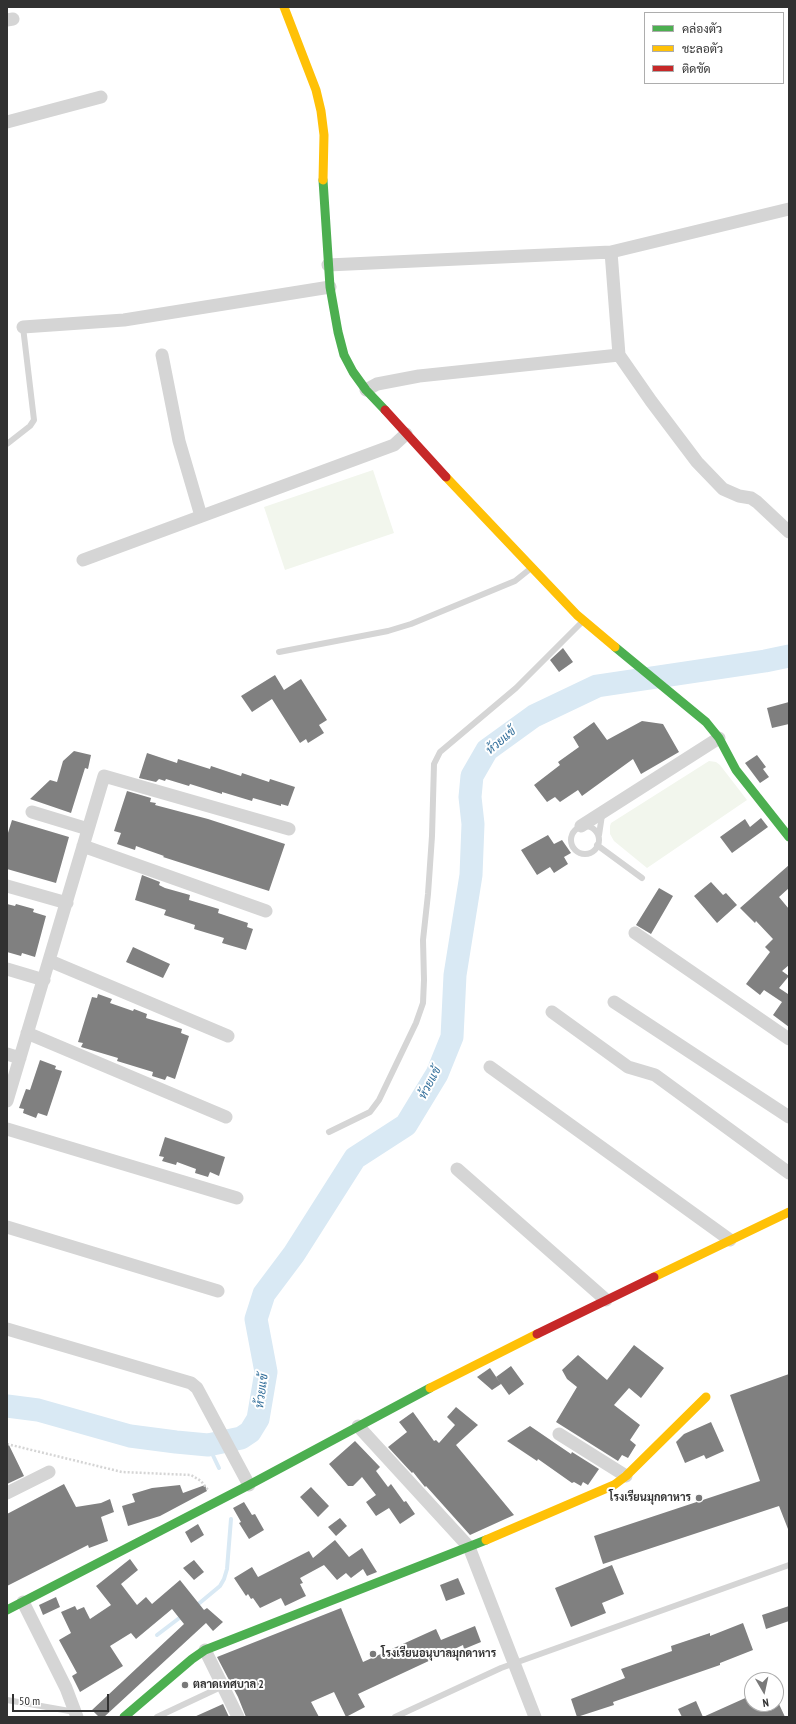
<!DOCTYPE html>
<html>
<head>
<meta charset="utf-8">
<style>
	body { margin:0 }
	#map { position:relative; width:796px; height:1724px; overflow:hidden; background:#fff; font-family:"PT Sans Narrow",Sarabun,sans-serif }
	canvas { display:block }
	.frame { position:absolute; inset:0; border:8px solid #313131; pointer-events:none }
	.legend { position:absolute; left:644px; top:12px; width:140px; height:72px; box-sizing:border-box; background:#fff; border:1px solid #adadad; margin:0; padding:5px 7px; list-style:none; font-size:12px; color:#313131 }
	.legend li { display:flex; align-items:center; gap:8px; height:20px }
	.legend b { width:20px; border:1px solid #adadad }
	.north { position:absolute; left:744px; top:1672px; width:40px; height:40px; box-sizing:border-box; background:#fff; border:1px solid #adadad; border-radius:50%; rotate:171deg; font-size:11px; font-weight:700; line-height:16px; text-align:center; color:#313131 }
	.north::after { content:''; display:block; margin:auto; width:14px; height:18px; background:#797979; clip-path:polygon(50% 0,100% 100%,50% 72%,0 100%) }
	.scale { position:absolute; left:12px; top:1694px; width:97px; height:18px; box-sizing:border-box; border:2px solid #313131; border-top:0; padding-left:5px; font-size:12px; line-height:14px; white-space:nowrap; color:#313131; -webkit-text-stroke:3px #fff; paint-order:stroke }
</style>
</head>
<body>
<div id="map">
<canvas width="796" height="1724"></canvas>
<div class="frame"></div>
<ul class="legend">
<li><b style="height:5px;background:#4caf50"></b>คล่องตัว</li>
<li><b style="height:5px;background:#ffc107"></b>ชะลอตัว</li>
<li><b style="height:5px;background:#c62828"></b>ติดขัด</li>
</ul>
<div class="north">N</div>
<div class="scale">50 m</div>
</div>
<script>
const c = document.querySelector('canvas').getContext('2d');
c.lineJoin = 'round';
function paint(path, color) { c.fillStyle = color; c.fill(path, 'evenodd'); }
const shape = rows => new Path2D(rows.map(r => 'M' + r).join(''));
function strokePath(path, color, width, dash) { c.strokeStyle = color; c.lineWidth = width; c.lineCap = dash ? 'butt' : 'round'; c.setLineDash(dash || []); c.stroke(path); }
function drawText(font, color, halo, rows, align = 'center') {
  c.font = font + ' "PT Sans Narrow",Sarabun,sans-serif'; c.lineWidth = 4; c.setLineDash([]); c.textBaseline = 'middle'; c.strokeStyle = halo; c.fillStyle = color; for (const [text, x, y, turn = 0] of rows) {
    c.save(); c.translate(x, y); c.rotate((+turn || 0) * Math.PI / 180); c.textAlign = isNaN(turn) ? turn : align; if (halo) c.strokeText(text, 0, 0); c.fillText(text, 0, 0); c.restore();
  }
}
paint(shape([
	[373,470,394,533,285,570,264,507],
	[709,761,716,762,720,765,747,800,647,868,614,841,610,834,610,826,611,823]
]), '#f2f6ed');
strokePath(shape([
	[208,1445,219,1468],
	[196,1606,220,1586,224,1579,227,1569,231,1519],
	[157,1635,182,1616]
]), '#d9e9f4', 4);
strokePath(shape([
	[7,1406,38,1410,130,1436,176,1442,208,1445,241,1438,250,1432,258,1419,266,1372,256,1319,264,1294,294,1254,355,1158,406,1125,437,1074,452,1037,455,975,471,875,473,824,470,797,472,776,487,750,534,716,597,686,765,661,789,656]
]), '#d9e9f4', 23);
paint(shape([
	[563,648,573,662,559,672,550,660],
	[275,675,284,690,301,679,327,720,319,725,324,733,308,743,306,739,300,743,272,699,252,712,241,696],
	[789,702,789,724,772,728,767,708],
	[642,721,663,724,679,752,641,774,633,759,582,796,578,790,560,802,555,797,547,802,534,785,560,765,558,762,579,747,573,737,594,722,607,740],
	[74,751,91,755,88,769,85,768,71,813,30,799,50,780,57,782,63,761],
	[147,753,177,763,178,759,210,769,211,766,241,776,242,773,269,782,270,779,295,787,288,806,281,804,281,806,253,798,252,801,222,792,222,794,190,784,189,786,166,779,165,781,159,779,156,782,139,778],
	[757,755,766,767,763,769,769,777,760,783,745,763],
	[127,791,151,798,150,802,156,803,155,805,208,819,285,844,269,891,163,857,164,856,147,850,136,846,135,850,117,844,121,833,114,831],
	[761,818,768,827,732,853,720,837,745,819,750,827],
	[12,820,69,837,56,883,7,869,7,836],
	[548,835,554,844,562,840,571,853,564,857,568,864,554,873,550,867,537,875,521,850],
	[789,865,789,888,779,897,789,909,789,965,782,971,789,976,779,988,788,994,789,992,789,1027,773,1015,782,1002,764,990,760,995,746,984,770,952,765,947,773,939,756,921,755,923,740,908],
	[142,875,160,882,159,885,165,888,190,895,189,900,219,909,218,913,248,923,247,927,253,929,246,950,222,943,224,938,194,929,195,925,164,915,166,910,135,900],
	[711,882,723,895,726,893,737,905,717,923,694,896],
	[659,888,673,896,651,934,636,925],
	[7,904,15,906,16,904,34,909,33,912,46,916,35,957,22,953,21,956,7,952],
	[133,947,170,964,163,978,126,962],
	[98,994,112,999,110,1003,133,1011,134,1009,147,1014,146,1018,182,1029,181,1033,189,1036,175,1079,167,1076,165,1080,152,1076,153,1072,117,1061,118,1058,81,1047,83,1043,78,1042,86,1016,92,997,97,998],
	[40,1060,56,1066,55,1069,62,1071,47,1116,38,1113,36,1118,23,1113,24,1109,19,1108,26,1089,30,1090],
	[165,1137,225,1157,219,1176,210,1172,208,1177,195,1173,196,1169,177,1162,176,1165,162,1161,164,1157,159,1156],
	[634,1345,664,1368,641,1398,629,1388,614,1405,640,1425,630,1440,636,1445,628,1458,622,1455,618,1461,556,1422,577,1387,567,1379,562,1370,578,1355,607,1380],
	[511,1366,524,1384,509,1395,496,1377],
	[490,1368,501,1384,492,1390,477,1377],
	[789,1374,789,1529,788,1529,779,1506,603,1564,594,1536,760,1481,730,1395],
	[456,1407,478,1425,456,1445,514,1515,470,1535,426,1486,425,1487,413,1472,412,1473,388,1447,407,1432,399,1422,413,1412,434,1441,436,1440,439,1443,455,1425,447,1417],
	[711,1422,724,1451,706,1459,704,1455,685,1463,676,1442,684,1434],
	[530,1426,571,1454,572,1452,599,1469,588,1485,583,1482,581,1486,574,1482,572,1483,538,1459,537,1461,507,1441],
	[7,1441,24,1476,7,1484],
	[355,1441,380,1467,376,1471,388,1487,391,1484,404,1502,406,1501,415,1514,400,1524,389,1508,376,1516,366,1502,376,1495,362,1477,353,1486,348,1486,329,1464],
	[64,1484,76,1507,101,1503,110,1499,114,1512,101,1517,108,1541,89,1548,88,1545,7,1586,7,1514],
	[180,1485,183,1493,205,1485,207,1491,160,1516,128,1526,122,1506,135,1502,132,1494,152,1488],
	[311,1487,329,1506,318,1517,300,1497],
	[244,1502,252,1515,255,1514,264,1530,249,1539,239,1523,241,1522,233,1508],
	[340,1518,347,1526,336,1536,328,1527],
	[198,1524,204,1535,191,1543,185,1532],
	[335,1540,349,1557,362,1548,377,1572,367,1576,363,1569,351,1578,346,1573,337,1580,324,1565,300,1578,303,1583,300,1584,306,1596,285,1606,281,1598,260,1608,253,1598,251,1599,248,1594,246,1596,234,1578,252,1567,258,1577,309,1551,313,1558],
	[130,1559,138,1570,121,1584,137,1605,146,1597,152,1604,180,1580,204,1610,207,1608,223,1622,213,1631,206,1623,104,1717,99,1717,92,1710,184,1624,172,1609,136,1639,131,1633,110,1646,123,1666,80,1692,72,1676,77,1673,59,1640,71,1633,61,1612,75,1606,77,1610,84,1607,90,1619,111,1605,96,1586],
	[194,1560,204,1572,194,1580,183,1568],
	[612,1565,624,1594,602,1603,606,1613,571,1627,555,1588],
	[458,1578,465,1594,446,1601,440,1585],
	[56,1597,60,1607,43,1615,39,1605],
	[789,1606,789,1621,766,1629,762,1615],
	[341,1608,363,1662,436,1629,441,1640,475,1626,481,1642,464,1649,463,1645,358,1694,365,1707,346,1717,334,1692,311,1702,319,1717,246,1717,238,1697,217,1657],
	[743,1623,753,1650,720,1663,720,1665,613,1702,614,1705,577,1717,571,1699,625,1678,621,1669,672,1651,671,1646,710,1633,710,1636],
	[752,1695,752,1704,779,1704,785,1717,682,1717,678,1709,696,1701,703,1717],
	[223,1704,229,1717,194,1717]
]), '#808080');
strokePath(shape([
	[7,1444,122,1472,191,1475,201,1481,208,1490]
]), '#d5d5d5', 2.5, [2, 2]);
strokePath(shape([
	[7,444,30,426,34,420,23,327],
	[279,652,388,631,411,624,515,581,530,569],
	'571 840a14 14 0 1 1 28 0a14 14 0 1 1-28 0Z',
	[599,835,602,815],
	[597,845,642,878],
	[329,1132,370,1112,379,1100,416,1023,423,1003,424,980,423,940,428,894,432,836,434,764,440,752,516,688,582,622],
	[7,1700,75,1712],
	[157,1717,223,1686],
	[395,1717,501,1668,789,1565]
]), '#d5d5d5', 6);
strokePath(shape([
	[7,20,13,19],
	[7,122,101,97],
	[611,252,619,355,651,401,697,462,723,489,739,496,751,498,757,502,789,532],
	[328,265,611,252,789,209],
	[23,327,124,320,330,287],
	[162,355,179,441,201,516],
	[366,390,377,384,419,376,619,355],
	[83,560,394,445,406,434],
	[32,812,88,829],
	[581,826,719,738],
	[83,846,266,911],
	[7,886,67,903],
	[635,933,789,1039],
	[50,961,228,1036],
	[7,969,44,980],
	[614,1002,789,1117],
	[552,1012,628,1067,655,1075,789,1173],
	[27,1033,226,1117],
	[7,1054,20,1058],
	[490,1067,730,1240],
	[7,1101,104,776,289,829],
	[7,1129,237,1198],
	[457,1169,606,1300],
	[7,1227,218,1291],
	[7,1329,191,1383,197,1388,249,1485],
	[358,1426,469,1547,535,1717],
	[559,1434,626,1476],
	[7,1493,49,1472],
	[23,1602,66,1688,77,1717],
	[205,1650,238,1717]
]), '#d5d5d5', 13);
strokePath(shape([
	[323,180,330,287,338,332,344,355,353,372,366,390,385,410],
	[615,647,706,722,719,738,736,770,789,837],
	[7,1610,249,1485,430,1388],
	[124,1717,192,1659,205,1650,486,1540]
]), '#4caf50', 9);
strokePath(shape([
	[284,7,316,90,321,111,324,135,323,180],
	[446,477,577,615,615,647],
	[654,1277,789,1212],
	[430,1388,537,1334],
	[486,1540,614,1485,626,1476,706,1397]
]), '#ffc107', 9);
strokePath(shape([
	[385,410,446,477],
	[537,1334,654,1277]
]), '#c62828', 9);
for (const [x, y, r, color] of [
	[699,1498,4,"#797979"],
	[373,1654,4,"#797979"],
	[185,1685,4,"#797979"]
]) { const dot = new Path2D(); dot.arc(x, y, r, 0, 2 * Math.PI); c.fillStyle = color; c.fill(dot); strokePath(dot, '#fff', 1.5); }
drawText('bold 11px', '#313131', '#fff', [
	["โรงเรียนมุกดาหาร",691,1498,"right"],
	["โรงเรียนอนุบาลมุกดาหาร",381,1654],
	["ตลาดเทศบาล 2",193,1685]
], 'left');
drawText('italic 12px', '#36719c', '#fff', [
	["ห้วยแข้",501,741,-40],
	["ห้วยแข้",430,1083,-62],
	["ห้วยแข้",262,1391,-82]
]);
</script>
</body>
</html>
